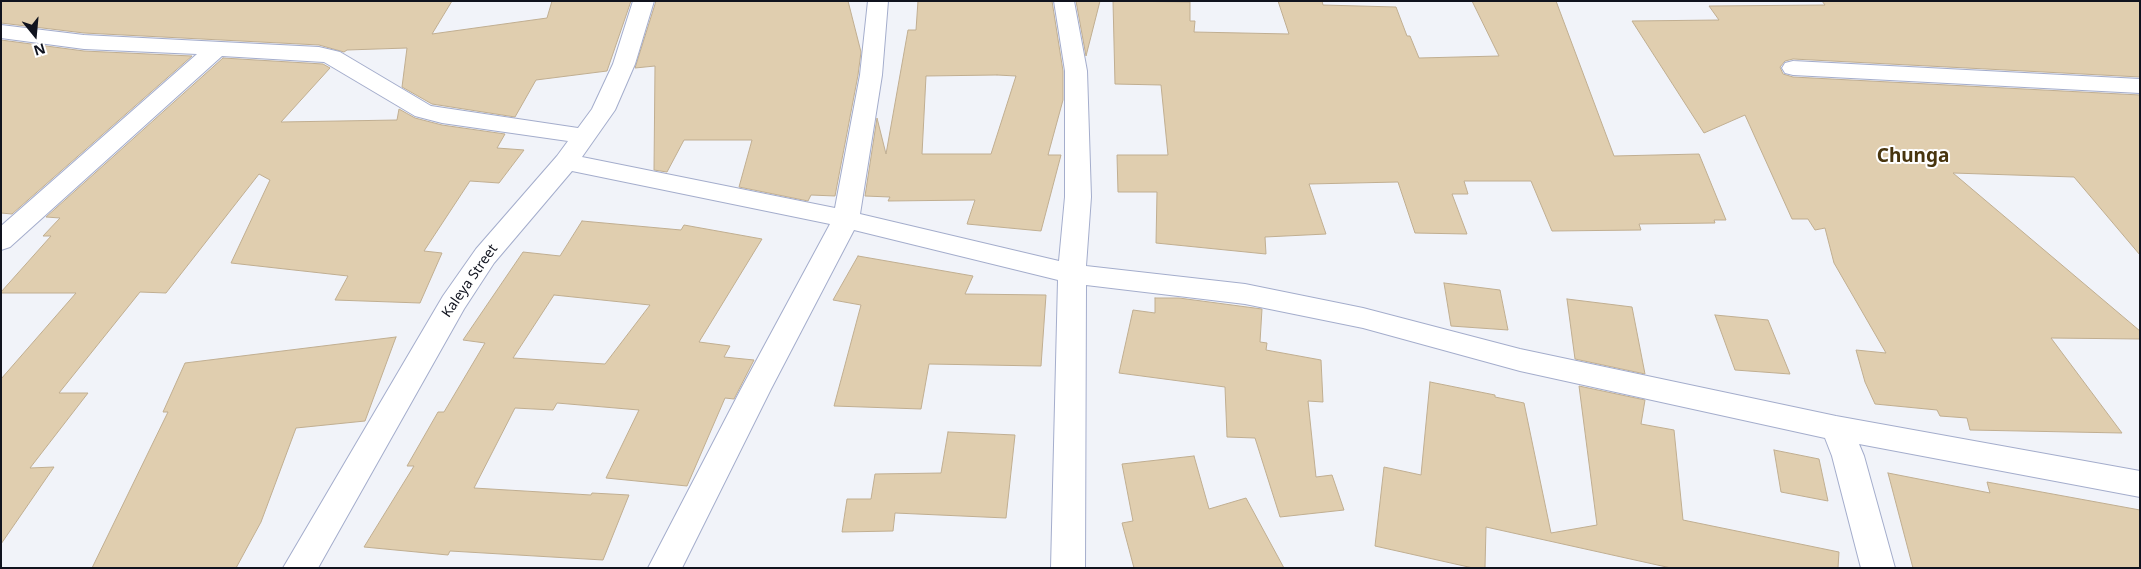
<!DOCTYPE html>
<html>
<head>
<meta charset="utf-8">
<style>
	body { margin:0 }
	#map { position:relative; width:2141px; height:569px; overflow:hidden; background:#f1f3f9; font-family:"Noto Sans",sans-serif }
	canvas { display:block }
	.frame { position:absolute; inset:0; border:2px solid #10131e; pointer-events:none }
	.north { position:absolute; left:10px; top:10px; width:50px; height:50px; -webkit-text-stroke:4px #fff; paint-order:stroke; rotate:163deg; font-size:14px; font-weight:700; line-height:20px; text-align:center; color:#10131e }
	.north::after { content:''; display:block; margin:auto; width:18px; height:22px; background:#10131e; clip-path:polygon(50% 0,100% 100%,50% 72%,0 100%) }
</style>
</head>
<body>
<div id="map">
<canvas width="2141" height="569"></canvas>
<div class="frame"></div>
<div class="north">N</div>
</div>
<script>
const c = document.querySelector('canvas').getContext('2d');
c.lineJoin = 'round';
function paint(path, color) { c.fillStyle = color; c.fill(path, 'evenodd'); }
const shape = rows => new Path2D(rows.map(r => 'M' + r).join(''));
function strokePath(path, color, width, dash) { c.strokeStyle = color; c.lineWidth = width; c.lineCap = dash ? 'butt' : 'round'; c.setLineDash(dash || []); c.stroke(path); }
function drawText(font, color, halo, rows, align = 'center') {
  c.font = font + ' "Noto Sans",sans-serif'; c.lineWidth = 4; c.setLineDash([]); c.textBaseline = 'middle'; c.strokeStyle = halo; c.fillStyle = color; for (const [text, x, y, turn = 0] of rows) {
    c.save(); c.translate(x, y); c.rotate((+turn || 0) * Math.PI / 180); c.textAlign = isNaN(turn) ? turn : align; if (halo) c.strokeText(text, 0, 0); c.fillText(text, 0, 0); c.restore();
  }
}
const building = shape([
	[1,1,452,1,432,34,547,18,552,1,631,1,607,71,536,80,515,117,432,104,402,87,407,48,347,50,344,52,319,45,84,33,1,23,1,1],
	[656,1,848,1,861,52,858,75,835,196,811,195,808,201,739,187,752,140,684,140,667,172,654,170,655,66,635,68,656,1],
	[918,1,1052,1,1063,71,1063,100,1048,155,1061,155,1041,231,967,224,975,200,888,201,890,197,865,196,877,118,886,154,908,30,916,30,918,1],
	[997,75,1016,76,991,154,922,154,926,76,997,75],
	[1076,1,1100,1,1086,56,1076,1],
	[1113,1,1190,2,1190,21,1195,21,1194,32,1289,34,1278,1,1322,1,1323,5,1396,7,1407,36,1410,36,1419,58,1499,56,1472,1,1556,1,1614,156,1699,154,1726,220,1714,220,1715,223,1639,224,1641,230,1552,231,1531,181,1464,181,1468,194,1452,194,1467,234,1415,233,1398,182,1309,184,1326,234,1265,237,1266,254,1156,243,1157,192,1118,192,1117,155,1168,155,1161,85,1115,84,1113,1],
	[1822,1,2140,1,2140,77,1793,59,1785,61,1780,67,1783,74,1793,77,2140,95,2140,255,2074,177,1953,173,2140,331,2140,339,2051,338,2122,433,1970,430,1967,418,1940,416,1937,410,1875,404,1865,382,1856,350,1886,353,1834,263,1825,228,1815,230,1808,219,1792,219,1745,115,1704,133,1632,21,1719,20,1709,6,1825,5,1822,1],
	[1,40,84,51,192,56,12,214,1,213,1,40],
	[223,58,323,64,330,68,281,122,397,120,399,109,415,118,442,125,505,134,497,148,524,150,499,183,470,181,424,251,442,253,420,303,335,300,348,276,231,263,270,180,259,174,166,293,140,292,59,393,88,393,30,468,54,467,1,544,1,379,76,293,1,293,1,292,51,236,43,236,60,218,46,217,223,58],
	[582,221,681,230,684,225,762,239,699,342,730,346,724,357,754,360,734,399,725,398,687,486,606,478,639,410,557,403,553,410,515,408,474,488,591,495,592,493,629,495,603,560,450,551,448,555,364,547,414,466,407,466,438,412,444,412,485,343,463,340,523,252,560,256,582,221],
	[554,295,650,305,605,364,513,358,554,295],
	[858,256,973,276,965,294,1046,295,1041,366,929,364,921,409,834,406,861,305,833,300,858,256],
	[1444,283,1500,290,1508,330,1451,326,1444,283],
	[1155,298,1179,298,1262,309,1260,342,1267,343,1266,350,1321,360,1323,402,1308,401,1316,477,1332,475,1344,510,1280,517,1255,438,1227,437,1225,387,1119,373,1133,310,1155,313,1155,298],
	[1567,299,1632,307,1645,374,1575,359,1567,299],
	[1715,315,1768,320,1790,374,1735,370,1715,315],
	[396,337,365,421,296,428,261,522,236,568,92,568,168,412,163,412,185,363,396,337],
	[1430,382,1495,395,1495,397,1524,403,1551,533,1597,525,1579,386,1645,400,1641,424,1674,430,1683,520,1839,552,1838,568,1671,568,1486,527,1485,568,1473,568,1375,546,1384,467,1421,475,1430,382],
	[948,432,1015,435,1006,518,895,513,893,531,842,532,847,499,871,499,875,474,941,473,948,432],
	[1774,450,1819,459,1828,501,1781,492,1774,450],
	[1194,456,1209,509,1246,498,1284,568,1134,568,1122,523,1133,521,1122,464,1194,456],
	[1888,473,1990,493,1987,482,2140,510,2140,568,1913,568,1888,473]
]);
paint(building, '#e0ceaf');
strokePath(building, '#c0ae91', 1);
const street = shape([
	[633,1,654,1,635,64,615,110,582,157,835,208,860,75,868,1,888,1,882,75,860,214,1059,261,1065,197,1065,71,1054,1,1074,1,1087,71,1091,197,1086,266,1245,284,1363,308,1520,349,1836,416,2140,471,2140,497,1859,444,1864,456,1895,568,1861,568,1832,456,1825,438,1520,371,1363,328,1245,304,1086,285,1085,568,1051,568,1058,280,854,230,771,389,682,568,648,568,741,389,830,224,572,171,494,263,464,309,318,568,283,568,443,296,476,249,557,156,568,141,442,123,415,116,324,62,222,56,10,247,1,250,1,226,197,54,84,49,1,38,1,25,84,35,319,47,340,52,431,106,578,128,592,109,613,64,633,1],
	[1793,61,2140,79,2140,93,1793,75,1785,73,1782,68,1785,63,1793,61]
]);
strokePath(street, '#a4adcc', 2);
paint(street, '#fff');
drawText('14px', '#10131e', '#fff', [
	["Kaleya Street",470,281,-55]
]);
drawText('bold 19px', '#48350e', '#fff', [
	["Chunga",1913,157]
]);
</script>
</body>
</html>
